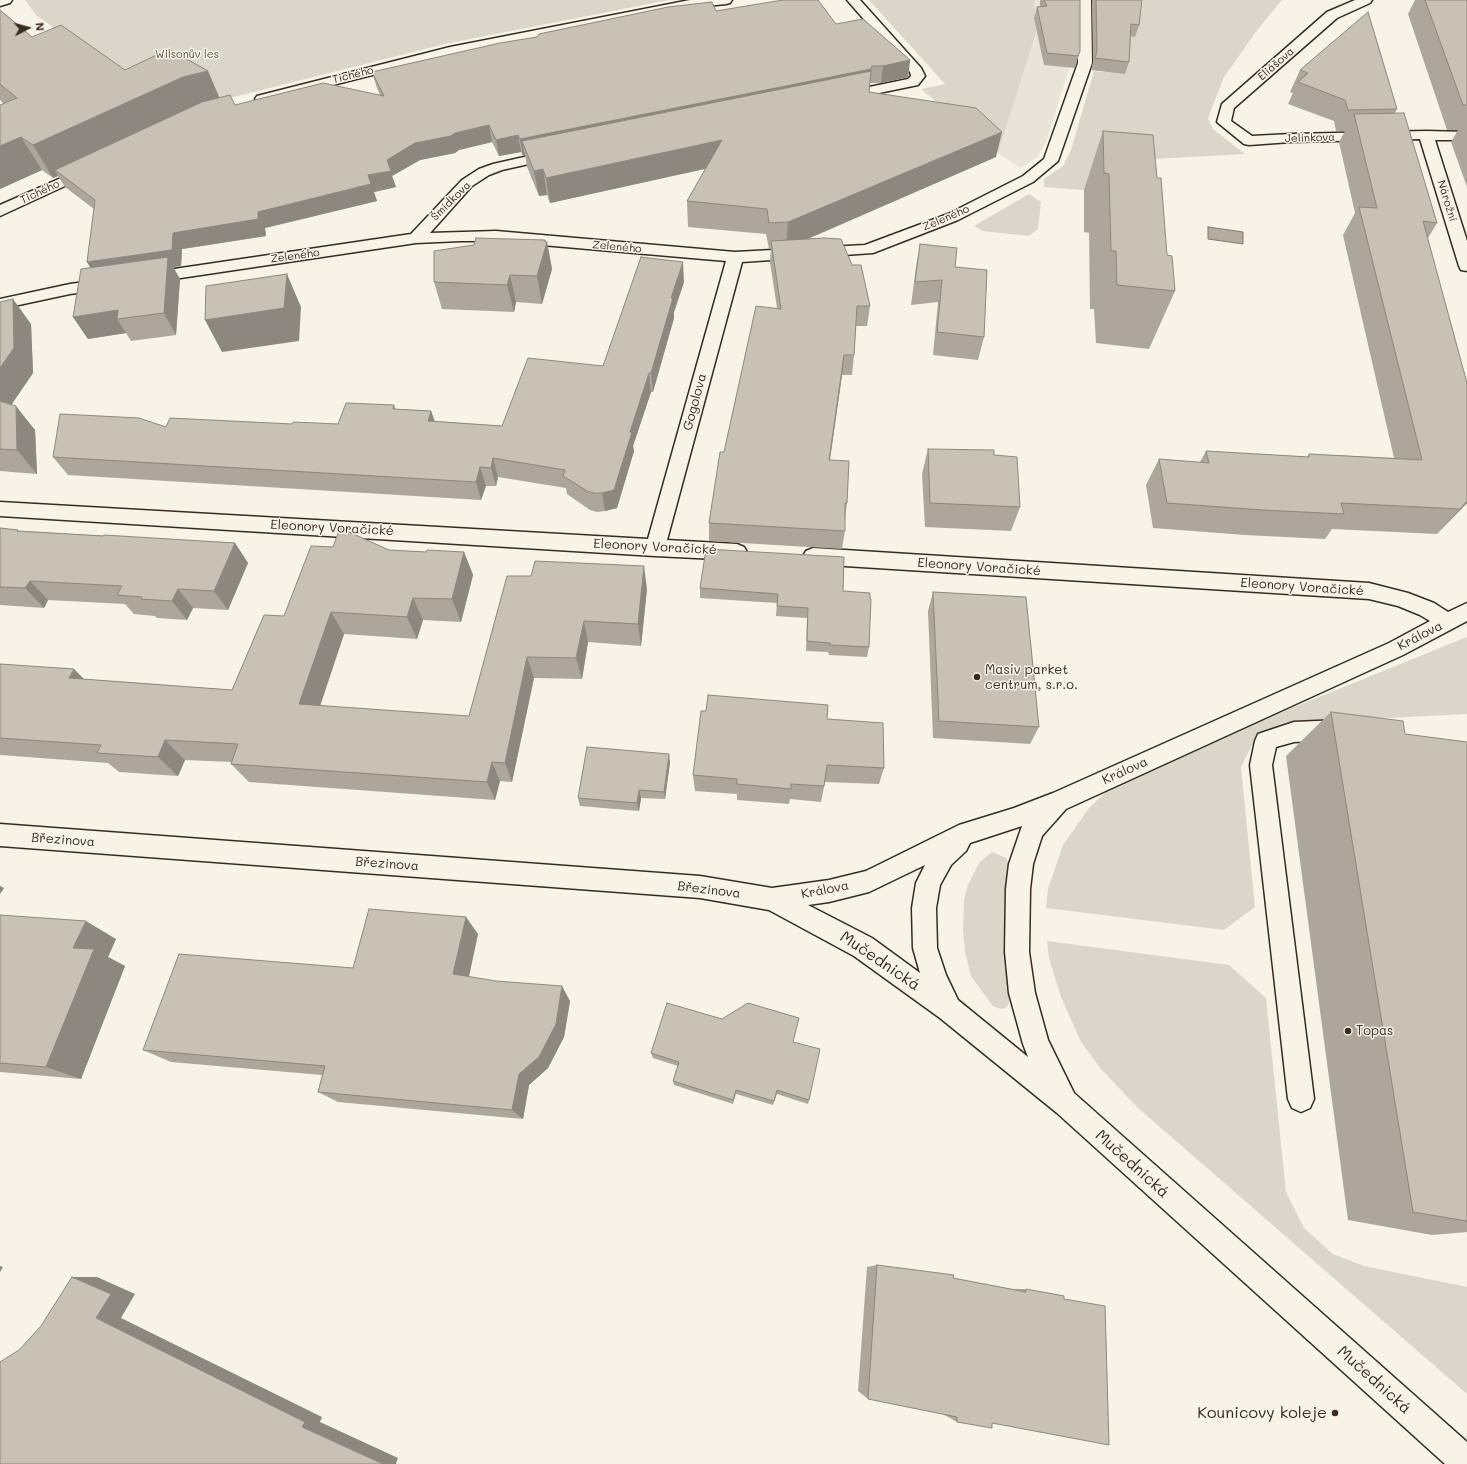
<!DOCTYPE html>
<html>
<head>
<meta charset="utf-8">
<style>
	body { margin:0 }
	#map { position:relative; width:1467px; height:1464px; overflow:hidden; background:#f7f3e8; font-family:Mali,sans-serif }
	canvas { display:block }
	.north { position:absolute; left:8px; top:8px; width:40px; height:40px; -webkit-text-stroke:3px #f7f3e8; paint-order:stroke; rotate:84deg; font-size:11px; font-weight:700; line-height:16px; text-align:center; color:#3b2a1e }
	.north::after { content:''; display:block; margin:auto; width:14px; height:18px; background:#3b2a1e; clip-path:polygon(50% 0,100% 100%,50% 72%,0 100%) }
</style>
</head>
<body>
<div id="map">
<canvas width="1467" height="1464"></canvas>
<div class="north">N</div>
</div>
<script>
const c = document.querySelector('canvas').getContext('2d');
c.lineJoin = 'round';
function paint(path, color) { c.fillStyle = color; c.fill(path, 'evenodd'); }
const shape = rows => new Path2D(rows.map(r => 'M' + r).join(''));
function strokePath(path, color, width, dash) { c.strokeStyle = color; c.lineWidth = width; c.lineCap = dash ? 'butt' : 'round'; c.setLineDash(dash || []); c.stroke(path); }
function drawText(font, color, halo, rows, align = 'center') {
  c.font = font + ' Mali,sans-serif'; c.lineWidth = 3; c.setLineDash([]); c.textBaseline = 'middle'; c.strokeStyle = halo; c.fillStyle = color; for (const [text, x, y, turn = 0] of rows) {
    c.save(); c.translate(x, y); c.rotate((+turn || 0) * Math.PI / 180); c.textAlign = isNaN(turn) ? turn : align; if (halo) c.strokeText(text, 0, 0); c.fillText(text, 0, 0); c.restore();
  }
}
paint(shape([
	[1034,0,1072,0,1073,56,1046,143,1037,157,1021,168,998,153,1037,30]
]), '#e9e4d9');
paint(shape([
	[25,0,669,0,445,44,210,103,179,115,37,16],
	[869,0,1034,0,1037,30,998,153,921,89,945,84],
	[1143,0,1282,0,1258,29,1224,77,1208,118,1213,129,1245,154,1152,159,1132,194,1044,187,1044,179,1063,166,1071,150,1094,71,1103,72,1127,36,1135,36,1135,29,1128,12,1141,14],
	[1029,194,1041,202,1038,229,1029,236,982,231,974,226],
	[1467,637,1467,714,1329,721,1274,729,1254,741,1241,767,1255,907,1224,930,1046,908,1048,889,1063,845,1089,808,1107,791,1255,723],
	[992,852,1006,858,1009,864,1011,997,1008,1005,1005,1008,1001,1009,993,1006,971,976,965,951,963,931,964,900,968,885,979,863],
	[1047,941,1229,965,1266,998,1286,1192,1304,1228,1333,1254,1364,1266,1467,1287,1467,1394,1138,1108,1101,1069,1081,1042,1061,997,1049,958]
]), '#dbd6cb');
const water = shape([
	[1208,227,1243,232,1243,244,1208,239,1208,227]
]);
paint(water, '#b4aca0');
strokePath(water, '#84786c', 1);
const minor = shape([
	[0,0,12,0,10,3,0,6,0,0],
	[690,0,732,0,730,3,726,4,679,9,451,55,262,103,257,102,255,99,257,96,450,47,690,0],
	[847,0,860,0,921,68,925,76,918,85,840,101,835,100,833,97,835,94,908,79,911,76,910,72,847,0],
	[1079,0,1091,0,1092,63,1058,161,1033,182,958,220,873,253,742,262,667,540,737,544,744,547,747,552,744,557,737,560,655,556,0,516,0,502,648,539,726,261,496,241,460,241,416,243,147,283,141,282,139,278,141,274,147,273,411,234,462,180,479,169,493,164,555,150,560,151,562,154,560,157,502,170,489,175,472,186,430,233,496,231,735,252,865,245,948,214,1023,176,1044,159,1078,63,1079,0],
	[1355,0,1372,0,1370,3,1337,18,1234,108,1231,121,1252,136,1291,134,1426,131,1467,132,1467,140,1435,140,1467,241,1467,271,1461,270,1459,266,1420,139,1291,142,1249,145,1244,144,1217,122,1222,104,1327,12,1355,0],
	[88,166,93,167,95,170,93,173,0,216,0,205,88,166],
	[107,279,113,280,115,284,113,288,70,294,0,309,0,299,70,284,107,279],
	[813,548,1369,583,1408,593,1434,603,1448,612,1467,603,1467,621,1403,655,1066,809,1042,836,1033,864,1030,889,1029,952,1035,993,1048,1040,1074,1093,1467,1442,1467,1464,1445,1464,1057,1113,940,1018,854,956,769,910,700,898,0,846,0,824,700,876,772,888,829,880,866,871,959,825,1014,808,1053,793,1389,643,1430,621,1420,615,1398,606,1369,599,813,564,806,561,803,556,806,551,813,548],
	[1022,826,1009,864,1006,889,1005,952,1009,993,1023,1044,1028,1057,958,1000,946,975,937,948,936,908,940,885,951,865,966,851,970,843,1022,826],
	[925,865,916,883,912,908,913,948,920,973,872,938,808,905,829,902,869,892,925,865],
	[1340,720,1348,723,1351,730,1348,737,1340,740,1294,742,1276,747,1272,765,1314,1099,1310,1108,1301,1112,1292,1108,1288,1099,1250,765,1255,741,1258,734,1294,722,1340,720]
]);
strokePath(minor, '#3b2a1e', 3);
paint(minor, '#f7f3e8');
paint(shape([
	[1040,0,1044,0,1080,51,1075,68,1044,65,1034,18,1037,7,1040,6],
	[1092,0,1142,0,1139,25,1135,37,1130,36,1129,62,1125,74,1091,70,1093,62],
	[1415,0,1467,0,1467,187,1451,142,1458,130,1447,130,1408,14],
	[0,10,32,37,125,70,208,71,219,97,235,105,380,95,377,88,372,72,716,11,836,24,910,60,908,77,881,83,870,83,869,92,996,157,808,239,870,306,867,326,856,326,854,355,852,375,842,375,830,460,847,503,845,519,845,531,842,549,709,541,709,523,724,452,777,308,770,262,771,249,769,249,766,234,688,227,687,201,705,169,550,203,547,195,539,196,527,167,525,155,523,156,521,152,499,156,492,142,459,150,455,153,420,160,392,176,396,187,374,192,377,201,265,228,266,236,182,249,181,266,173,267,180,279,176,335,131,341,126,333,88,339,73,317,91,268,87,262,94,209,65,187,58,176,53,178,42,170,0,189,0,105,4,104,0,100],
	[1300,70,1397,109,1395,113,1437,223,1428,238,1467,503,1437,534,1332,529,1325,539,1245,535,1153,528,1146,485,1159,459,1200,462,1206,451,1307,457,1309,454,1394,458,1343,235,1355,213,1339,142,1345,131,1336,131,1334,121,1288,104,1293,93,1290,92],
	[1103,131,1157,178,1167,255,1175,291,1149,349,1096,343,1094,309,1090,309,1089,233,1084,232,1084,190],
	[546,242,547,242,552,269,542,304,516,302,514,312,442,309,434,282],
	[920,244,955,267,984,337,978,360,933,355,938,302,911,305,916,267],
	[684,282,674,312,674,318,653,392,651,392,633,446,634,451,617,508,605,511,597,512,590,510,567,494,566,488,498,477,496,486,486,486,481,500,68,475,53,457,166,427,292,424,338,424,394,405,396,409,431,411,435,421,502,426,603,366],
	[0,302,31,324,33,373,11,405,35,430,37,474,0,471],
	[928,449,1020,507,1011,531,925,527,922,474],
	[0,528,20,531,235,543,248,563,228,610,193,608,187,620,157,618,155,616,134,614,125,604,48,600,44,608,0,605],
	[389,550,426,552,464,552,473,575,461,622,423,620,417,639,344,634,320,706,469,716,507,576,647,589,641,646,588,642,582,679,534,678,512,782,500,781,495,800,249,782,231,764,232,762,185,760,178,776,119,772,108,763,0,755,0,664,84,679,232,690,284,616],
	[700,588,843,591,869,647,867,657,829,655,828,652,806,651,807,618,776,616,777,603,700,598],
	[933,592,1039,727,1030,744,933,738,928,611],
	[706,711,827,719,884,768,879,784,825,782,821,802,790,799,789,804,737,800,737,794,695,791,693,775],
	[1331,712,1405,734,1467,742,1467,1232,1432,1235,1348,1220,1286,756],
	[670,762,665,799,641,798,639,811,580,806,578,798],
	[0,915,116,939,108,957,125,966,81,1079,0,1072],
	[478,934,469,977,570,1001,564,1037,548,1068,529,1085,523,1119,338,1102,318,1092,322,1075,171,1062,143,1050,353,968],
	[793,1042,809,1100,808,1104,777,1094,773,1105,736,1094,733,1104,674,1085,673,1081,678,1066,653,1058,651,1053],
	[877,1265,1012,1289,1026,1289,1064,1296,992,1423,957,1422,941,1413,868,1399,858,1391,867,1267]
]), '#aca69d');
paint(shape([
	[910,60,908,77,881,83,883,66],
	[871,69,869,85,522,141,525,155,523,156,520,139],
	[208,71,222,104,55,170,58,176,53,178,33,145,183,77],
	[489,125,492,142,459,150,455,153,420,160,392,176,396,187,374,192,377,201,265,228,266,236,182,249,181,266,173,267,180,279,176,335,164,313,97,278,87,262,173,233,368,175,387,160,415,143],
	[1002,132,996,157,786,248,788,222],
	[518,135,521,152,499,156,496,140],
	[21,137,42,170,0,189,0,146],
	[722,140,722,165,550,203,546,178],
	[543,169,547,195,539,196,534,171],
	[545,240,546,245,547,242,552,269,542,304,537,276],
	[683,262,684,282,674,312,674,318,653,392,651,373,671,298],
	[287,274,301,307,299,341,222,352,205,320],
	[510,275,516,302,514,312,507,285],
	[13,299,31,324,33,373,1,420,0,418,0,368],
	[118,310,117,319,126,333,88,339,73,317],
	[844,355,842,375,827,479,829,460],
	[649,373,651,392,633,446,634,451,617,508,605,511,602,493,630,432],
	[16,406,35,430,37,474,17,450],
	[431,411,437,430,428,421],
	[493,458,498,477,496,486,491,468],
	[480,467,486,486,481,500,476,482],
	[1467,501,1467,503,1437,534,1460,509],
	[235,543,248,563,228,610,214,591],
	[464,552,473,575,461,622,452,599],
	[644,566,647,589,641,646,638,624],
	[30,581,48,600,44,608,25,588],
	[178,589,193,608,187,620,172,601],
	[413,598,423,620,417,639,407,617],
	[331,612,344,634,314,724,299,704],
	[584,621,588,642,582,679,576,658],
	[527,657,534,678,512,782,505,763],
	[74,669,95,690,69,678],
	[165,740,185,760,178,776,158,757],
	[669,754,670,762,665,799,664,792],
	[492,762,500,781,495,800,487,782],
	[639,790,641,798,639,811,637,803],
	[0,886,4,888,0,894],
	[466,917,478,934,466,989,453,974],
	[86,921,116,939,108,957,125,966,81,1079,46,1067,73,948],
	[562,986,570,1001,564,1037,548,1068,529,1085,523,1119,512,1110,519,1074],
	[0,1266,3,1267,0,1272],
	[72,1277,97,1277,135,1294,121,1318,322,1417,320,1422,398,1458,396,1463,397,1464,383,1464,302,1427,96,1318]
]), '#8c877f');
const building = shape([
	[783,0,818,0,836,24,863,19,910,60,883,66,872,66,871,69,520,139,518,135,496,140,489,125,455,133,451,136,415,143,387,160,391,171,368,175,371,184,258,212,258,219,173,233,172,250,87,262,95,200,55,170,202,102,230,95,235,105,323,83,384,96,372,72,500,43,537,37,539,34,668,7,712,2,716,11,783,0],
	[1044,0,1080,0,1080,51,1078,56,1047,53,1037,7,1047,6,1044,0],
	[1096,0,1142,0,1139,25,1131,24,1129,62,1095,58,1097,51,1096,0],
	[1425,0,1467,0,1467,105,1463,105,1425,0],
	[0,10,32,37,61,25,125,70,169,49,208,71,183,77,33,145,21,137,0,146,0,105,17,98,0,84,0,10],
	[1368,12,1397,109,1348,110,1345,100,1298,82,1308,73,1300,70,1368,12],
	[871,71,869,92,976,108,1002,132,788,222,769,223,767,209,687,201,722,140,546,178,543,169,534,171,522,141,871,71],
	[1404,113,1437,223,1423,221,1467,383,1467,501,1460,509,1341,503,1344,514,1262,510,1167,503,1159,459,1209,463,1206,451,1309,457,1309,454,1422,460,1359,207,1377,208,1354,114,1404,113],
	[1103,131,1153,135,1157,178,1161,178,1167,255,1172,256,1175,291,1117,285,1116,251,1111,251,1109,174,1104,173,1103,131],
	[476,238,545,240,545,242,547,242,537,276,510,275,507,285,434,282,434,251,474,245,476,238],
	[824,238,841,239,852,265,861,265,870,306,857,306,854,355,844,355,829,460,849,461,847,503,845,503,845,531,709,523,720,452,724,452,756,306,781,309,771,241,824,238],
	[920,244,957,248,955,267,987,270,984,337,937,332,942,280,915,282,920,244],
	[168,257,164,313,117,319,118,310,73,317,81,269,168,257],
	[641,257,683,262,671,298,673,298,651,373,649,373,630,432,632,432,614,490,602,493,594,493,587,491,563,476,565,470,493,458,491,468,480,467,476,482,53,457,60,414,139,418,166,427,170,418,292,424,293,422,338,424,346,403,394,405,393,409,431,411,428,421,502,426,528,358,603,366,641,257],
	[287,274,284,308,205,320,206,286,287,274],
	[13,299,14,348,0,368,0,302,13,299],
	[0,401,16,406,17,450,0,449,0,401],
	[928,449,994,450,994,455,1017,457,1020,507,930,503,928,449],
	[0,528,18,530,17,531,103,536,104,535,235,543,214,591,178,589,172,601,141,599,142,597,117,595,122,586,30,581,25,588,0,587,0,528],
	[340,528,389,550,426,552,427,550,464,552,452,599,413,598,407,617,331,612,299,704,469,716,507,576,531,576,535,561,644,566,638,624,584,621,576,658,527,657,505,763,492,762,487,782,231,764,238,744,165,740,158,757,97,753,101,745,0,738,0,664,74,669,69,678,232,690,264,615,284,616,311,546,333,547,340,528],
	[706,549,844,557,843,591,870,593,870,599,871,599,869,647,830,645,830,643,807,641,808,608,777,606,778,594,700,588,706,549],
	[933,592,1026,597,1039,727,939,721,933,592],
	[708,695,828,705,827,719,883,723,884,768,827,765,824,786,791,784,791,789,737,784,737,779,693,775,701,711,706,711,708,695],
	[1331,712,1403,721,1405,734,1467,742,1467,1221,1413,1212,1331,712],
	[587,747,669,754,664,792,639,790,637,803,578,798,587,747],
	[369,909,466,917,453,974,496,981,562,986,556,1024,539,1057,519,1074,512,1110,318,1092,325,1066,143,1050,179,954,353,968,369,909],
	[0,915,86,921,73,948,94,949,46,1067,0,1063,0,915],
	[667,1003,722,1019,748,1003,799,1018,793,1042,820,1049,809,1100,777,1090,774,1101,736,1090,733,1100,673,1081,679,1062,651,1053,667,1003],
	[877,1265,954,1275,953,1278,1026,1292,1026,1289,1064,1296,1064,1299,1105,1306,1109,1445,992,1423,992,1428,957,1422,957,1417,868,1399,877,1265],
	[72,1277,111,1294,96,1318,305,1422,302,1427,383,1464,0,1464,0,1362,19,1350,41,1326,72,1277]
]);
paint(building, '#c8c1b6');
strokePath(building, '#8c877f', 1);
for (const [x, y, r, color] of [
	[977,677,4,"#3b2a1e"],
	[1348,1031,4,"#3b2a1e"],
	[1335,1413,4,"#3b2a1e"]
]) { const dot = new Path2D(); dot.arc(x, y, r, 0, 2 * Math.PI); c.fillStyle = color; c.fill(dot); strokePath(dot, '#f7f3e8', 1.5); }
drawText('11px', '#5b4c41', '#f7f3e8', [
	["Wilsonův les",187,55]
]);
drawText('11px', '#3b2a1e', '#f7f3e8', [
	["Eliášova",1276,64,-41],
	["Tichého",353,75,-14],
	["Jelínkova",1310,138,-2],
	["Tichého",40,192,-25],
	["Šmídkova",451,201,-45],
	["Nárožní",1447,201,73],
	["Zeleného",946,218,-23],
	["Zeleného",617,247,5],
	["Zeleného",295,256,-8]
]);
drawText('13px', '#3b2a1e', '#f7f3e8', [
	["Gogolova",695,402,-75],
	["Eleonory Voračické",332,528,3],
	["Eleonory Voračické",655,547,3],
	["Eleonory Voračické",979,567,4],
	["Eleonory Voračické",1302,587,4],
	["Králova",1420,636,-27],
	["Králova",1125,771,-24],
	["Březinova",63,840,4],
	["Březinova",387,864,4],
	["Březinova",709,890,7],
	["Králova",825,890,-11]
]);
drawText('13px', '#3b2a1e', '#f7f3e8', [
	["Masiv parket",985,670],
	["centrum, s.r.o.",985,685],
	["Topas",1356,1031]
], 'left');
drawText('16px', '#3b2a1e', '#f7f3e8', [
	["Mučednická",880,961,34],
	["Mučednická",1132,1164,42],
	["Mučednická",1374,1380,42]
]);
drawText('16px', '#3b2a1e', '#f7f3e8', [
	["Kounicovy koleje",1327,1413]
], 'right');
</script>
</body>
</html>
